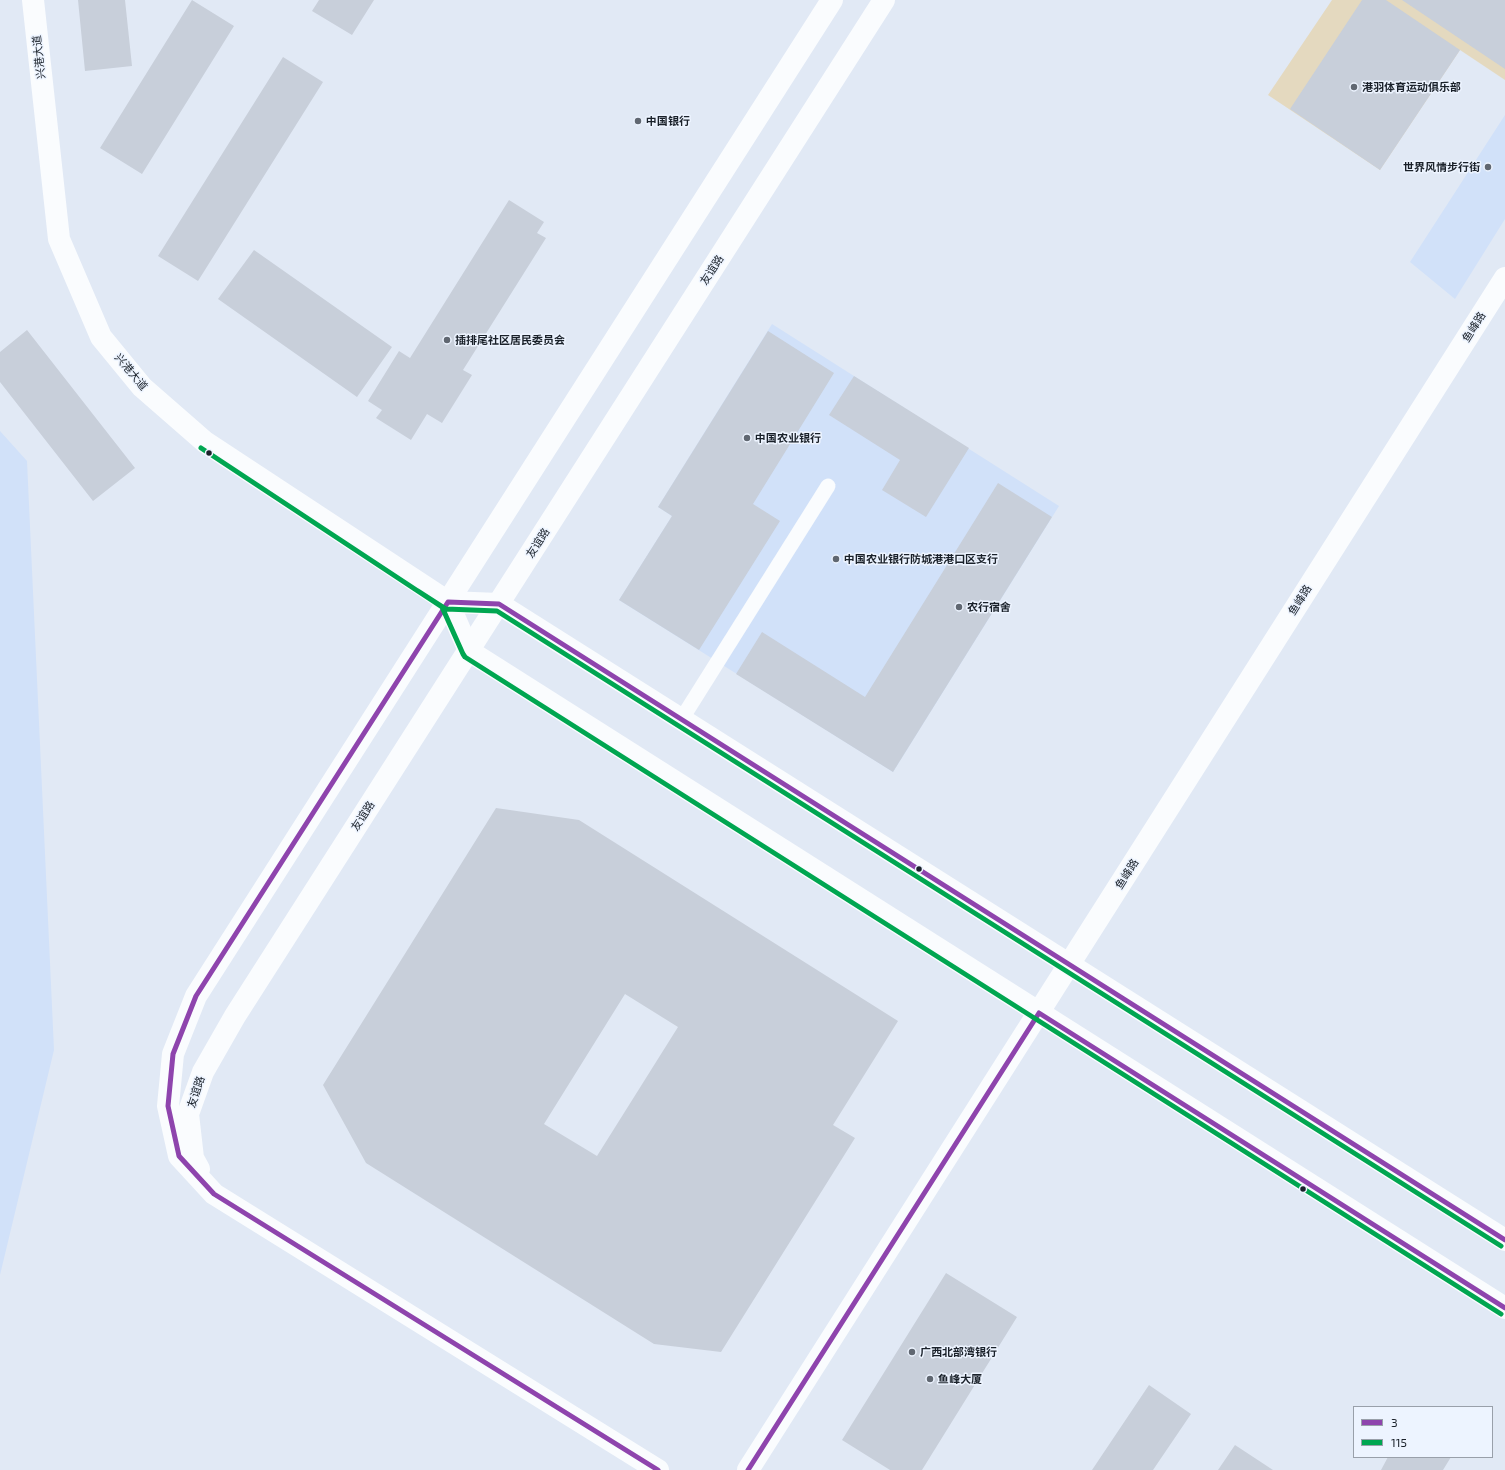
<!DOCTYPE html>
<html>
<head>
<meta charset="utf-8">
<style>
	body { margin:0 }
	#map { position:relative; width:1505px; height:1470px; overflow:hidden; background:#e1e9f5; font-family:"Exo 2",sans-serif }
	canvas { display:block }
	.legend { position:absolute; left:1353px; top:1406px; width:140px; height:52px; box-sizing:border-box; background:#edf4ff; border:1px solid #99a0aa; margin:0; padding:5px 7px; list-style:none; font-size:12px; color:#1a212a }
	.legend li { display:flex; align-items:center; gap:8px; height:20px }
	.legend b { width:20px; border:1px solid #99a0aa }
</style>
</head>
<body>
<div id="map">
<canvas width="1505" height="1470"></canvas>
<ul class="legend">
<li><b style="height:5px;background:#8e44ad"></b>3</li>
<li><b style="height:5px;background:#00a651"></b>115</li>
</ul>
</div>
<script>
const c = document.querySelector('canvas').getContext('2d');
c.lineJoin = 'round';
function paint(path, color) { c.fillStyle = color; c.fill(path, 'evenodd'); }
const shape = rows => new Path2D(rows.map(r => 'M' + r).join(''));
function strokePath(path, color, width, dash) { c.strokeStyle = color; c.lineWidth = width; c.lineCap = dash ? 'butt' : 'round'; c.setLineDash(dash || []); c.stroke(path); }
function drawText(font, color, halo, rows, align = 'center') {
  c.font = font + ' "Exo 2","Noto Sans SC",sans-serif'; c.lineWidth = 3; c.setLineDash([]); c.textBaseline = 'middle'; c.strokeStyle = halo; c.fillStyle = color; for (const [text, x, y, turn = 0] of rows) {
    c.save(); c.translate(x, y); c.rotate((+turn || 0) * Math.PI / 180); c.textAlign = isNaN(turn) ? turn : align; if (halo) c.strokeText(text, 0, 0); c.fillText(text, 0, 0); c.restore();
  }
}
paint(shape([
	[1505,115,1505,219,1455,299,1410,262],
	[772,324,1059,506,893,772,619,600,672,516,658,507],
	[0,431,27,461,54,1050,0,1275]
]), '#d1e1f9');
paint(shape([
	[1332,0,1505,0,1505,80,1460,50,1380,170,1268,95]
]), '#e4d9bf');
paint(shape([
	[78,0,125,0,132,66,85,71],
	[192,0,234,26,142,174,100,148],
	[319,0,374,0,352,35,312,11],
	[1362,0,1386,0,1460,50,1380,170,1290,109],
	[1402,0,1505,0,1505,69],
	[283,57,323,82,198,281,158,256],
	[509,200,544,222,537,233,546,238,463,370,472,375,442,423,427,414,411,440,376,418,382,410,368,401,399,351,410,358],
	[254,250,392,347,357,397,218,299],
	[27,330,135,468,93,501,0,382,0,352],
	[768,331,834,373,753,504,780,521,699,650,619,600,672,516,658,507],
	[854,376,969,448,926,517,882,490,900,460,829,415],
	[998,483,1052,517,893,772,736,674,762,632,865,697],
	[496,808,579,820,898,1021,833,1125,855,1138,721,1352,654,1344,366,1163,323,1085],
	[625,994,678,1027,597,1156,544,1124],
	[946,1273,1017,1317,922,1470,890,1470,842,1440],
	[1149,1385,1191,1414,1153,1470,1092,1470],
	[1235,1445,1273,1470,1218,1470],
	[1388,1457,1451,1457,1443,1470,1381,1470]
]), '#c8cfda');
strokePath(shape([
	[681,720,828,486]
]), '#fafcfe', 15);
strokePath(shape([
	[748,1470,1505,278]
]), '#fafcfe', 22);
strokePath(shape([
	[33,0,59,239,101,337,142,387,205,442,448,602],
	[199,1169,193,1158,188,1114,203,1072,235,1016,884,0],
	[658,1470,214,1194,179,1156,168,1106,173,1054,196,996,832,0]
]), '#fafcfe', 22);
strokePath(shape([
	[1505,1240,499,604,448,602,469,651,1505,1308]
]), '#fafcfe', 22);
strokePath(shape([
	[658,1470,214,1194,179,1156,168,1106,173,1054,196,996,448,602,499,604,1505,1240],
	[748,1470,1039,1013,1505,1308]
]), '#8e44ad', 5);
strokePath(shape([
	[201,448,442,607,463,654,465,657,1501,1314],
	[418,591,446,609,497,611,1501,1246]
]), '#00a651', 5);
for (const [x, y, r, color] of [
	[1354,87,4,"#606771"],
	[638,121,4,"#606771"],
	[1488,167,4,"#606771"],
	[447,340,4,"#606771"],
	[747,438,4,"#606771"],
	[209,453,3.5,"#1a212a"],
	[836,559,4,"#606771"],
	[959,607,4,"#606771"],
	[919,869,3.5,"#1a212a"],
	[1303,1189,3.5,"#1a212a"],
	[912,1352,4,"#606771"],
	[930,1379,4,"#606771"]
]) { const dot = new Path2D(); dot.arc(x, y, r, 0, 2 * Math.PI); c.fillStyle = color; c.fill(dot); strokePath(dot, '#edf4ff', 1.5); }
drawText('11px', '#1a212a', '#edf4ff', [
	["兴港大道",39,57,-96],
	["友谊路",712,270,-57],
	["鱼峰路",1474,327,-58],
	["兴港大道",131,372,50],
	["友谊路",538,543,-57],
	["鱼峰路",1300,600,-58],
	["友谊路",363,816,-57],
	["鱼峰路",1127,874,-58],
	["友谊路",196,1092,-72]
]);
drawText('bold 11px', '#1a212a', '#edf4ff', [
	["港羽体育运动俱乐部",1362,87],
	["中国银行",646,121],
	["世界风情步行街",1480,167,"right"],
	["插排尾社区居民委员会",455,340],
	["中国农业银行",755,438],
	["中国农业银行防城港港口区支行",844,559],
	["农行宿舍",967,607],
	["广西北部湾银行",920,1352],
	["鱼峰大厦",938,1379]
], 'left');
</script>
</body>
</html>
